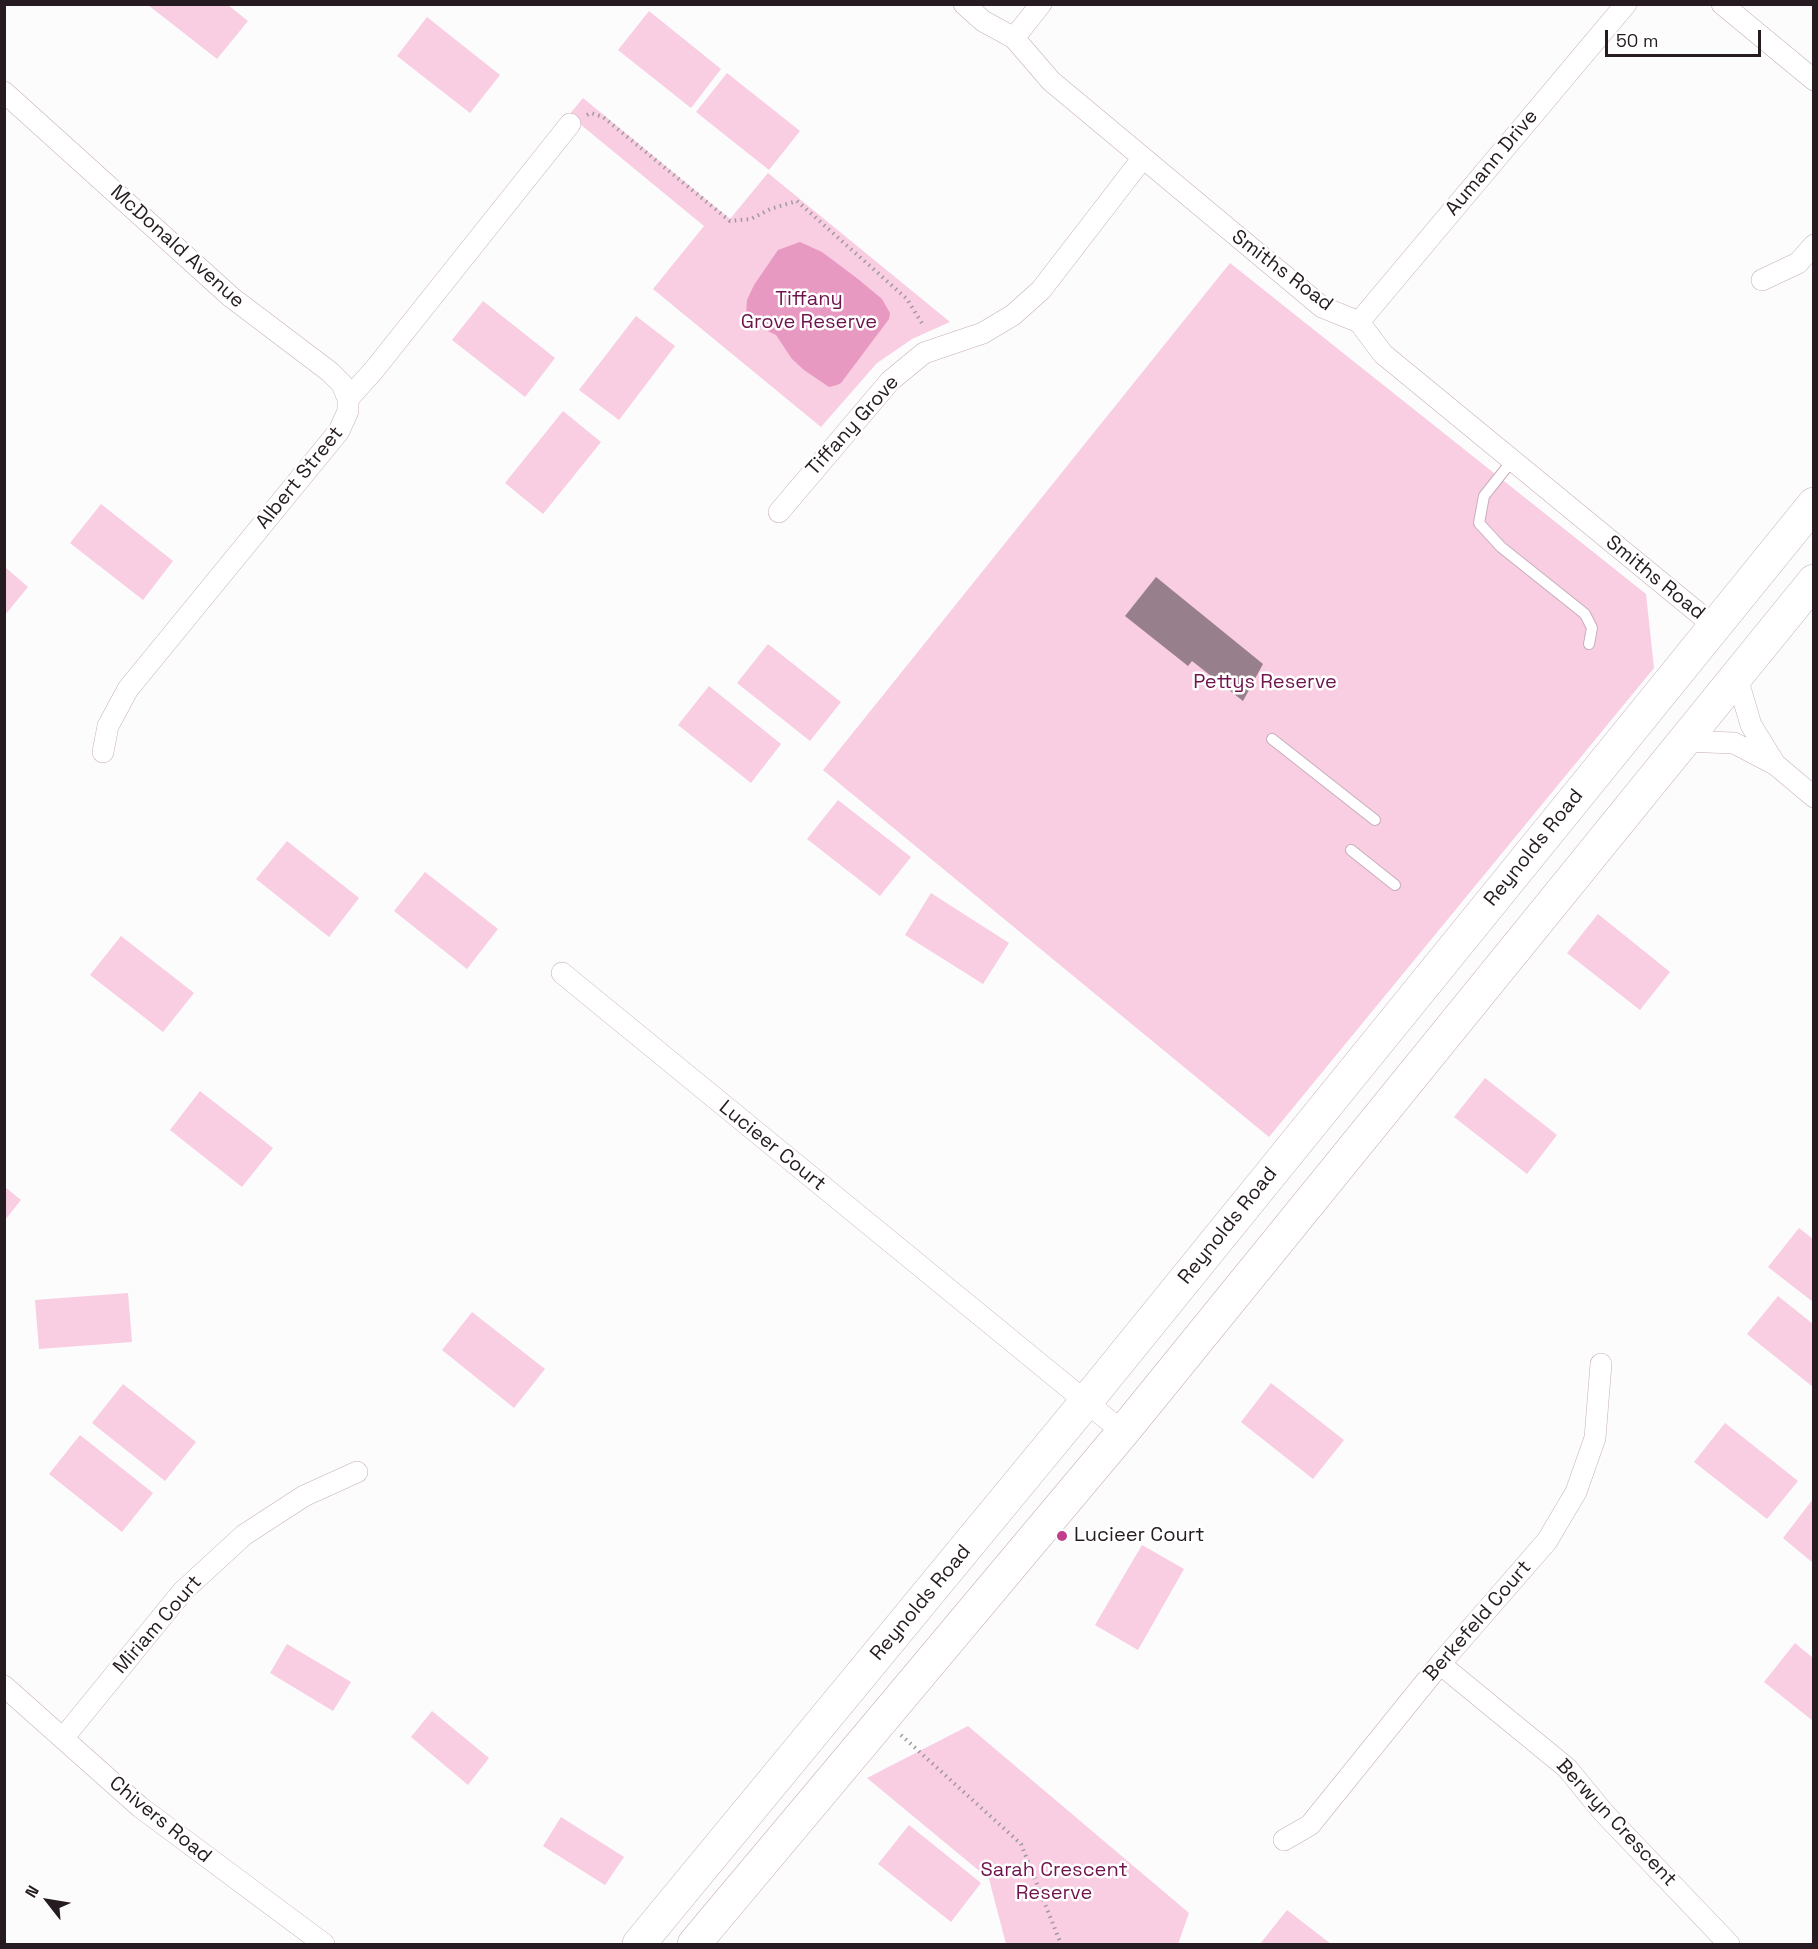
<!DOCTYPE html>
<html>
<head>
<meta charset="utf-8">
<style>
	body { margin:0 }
	#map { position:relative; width:1818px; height:1949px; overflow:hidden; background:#fcfcfc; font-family:"Space Grotesk",sans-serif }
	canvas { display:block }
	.frame { position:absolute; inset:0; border:6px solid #251b20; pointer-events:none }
	.north { position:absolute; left:18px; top:1871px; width:60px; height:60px; -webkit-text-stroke:4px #fff; paint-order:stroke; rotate:301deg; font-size:16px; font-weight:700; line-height:24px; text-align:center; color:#251b20 }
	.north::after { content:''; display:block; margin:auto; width:21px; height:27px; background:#251b20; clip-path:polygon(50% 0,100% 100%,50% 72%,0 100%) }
	.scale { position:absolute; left:1605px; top:30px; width:156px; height:27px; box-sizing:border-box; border:3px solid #251b20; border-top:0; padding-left:8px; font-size:18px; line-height:21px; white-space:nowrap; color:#251b20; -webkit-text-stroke:4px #fff; paint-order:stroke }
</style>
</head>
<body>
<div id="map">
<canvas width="1818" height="1949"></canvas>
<div class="frame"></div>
<div class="north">N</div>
<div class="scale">50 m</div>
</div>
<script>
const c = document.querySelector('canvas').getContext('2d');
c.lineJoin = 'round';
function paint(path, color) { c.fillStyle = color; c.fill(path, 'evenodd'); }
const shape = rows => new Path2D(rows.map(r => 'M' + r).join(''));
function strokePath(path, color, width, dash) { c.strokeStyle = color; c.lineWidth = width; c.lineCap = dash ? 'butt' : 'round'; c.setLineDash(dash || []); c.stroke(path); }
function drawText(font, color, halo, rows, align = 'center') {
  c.font = font + ' "Space Grotesk",sans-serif'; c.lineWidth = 5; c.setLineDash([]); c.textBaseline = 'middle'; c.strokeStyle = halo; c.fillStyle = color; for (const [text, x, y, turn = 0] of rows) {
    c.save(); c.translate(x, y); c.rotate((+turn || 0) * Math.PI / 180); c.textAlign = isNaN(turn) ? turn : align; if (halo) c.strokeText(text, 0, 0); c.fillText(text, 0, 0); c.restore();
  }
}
paint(shape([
	[148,5,228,5,248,21,217,59],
	[649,11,721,69,691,108,618,50],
	[427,17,500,75,470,113,397,56],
	[727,73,800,131,769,170,696,112],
	[583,98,730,219,768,173,950,322,912,339,877,363,821,427,653,289,704,226,569,115],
	[1230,263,1646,594,1654,668,1269,1137,823,770],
	[483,301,555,358,525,397,452,340],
	[636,316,675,346,619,420,579,390],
	[563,411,601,442,543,514,505,483],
	[101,504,173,561,143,600,70,543],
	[5,567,28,587,5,615],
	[768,644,841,702,810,741,737,683],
	[709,686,781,744,751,783,678,725],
	[838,800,911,857,880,896,807,839],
	[287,841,359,898,329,937,256,879],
	[425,872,498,929,467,969,394,911],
	[931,893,1009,943,983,984,905,935],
	[1598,914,1670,972,1640,1010,1567,953],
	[121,936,194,993,163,1032,90,975],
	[1485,1078,1557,1135,1527,1174,1454,1117],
	[200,1091,273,1148,242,1187,170,1130],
	[5,1187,21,1200,5,1220],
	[1799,1228,1813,1239,1813,1302,1768,1267],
	[128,1293,132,1342,39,1349,35,1300],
	[1778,1296,1813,1324,1813,1387,1747,1334],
	[472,1312,545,1369,514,1408,442,1350],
	[1271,1383,1344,1440,1313,1479,1241,1422],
	[123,1384,196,1442,165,1481,92,1423],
	[1725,1423,1798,1481,1767,1519,1694,1462],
	[80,1435,153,1493,122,1532,49,1474],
	[1813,1499,1814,1500,1813,1563,1783,1538],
	[1142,1545,1184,1569,1138,1650,1095,1625],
	[1795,1643,1813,1658,1813,1721,1764,1682],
	[287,1644,351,1682,333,1711,270,1673],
	[432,1711,489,1758,468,1785,411,1737],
	[968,1726,1189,1913,1178,1944,1006,1944,989,1879,867,1778],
	[561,1817,624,1857,605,1885,543,1846],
	[909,1825,981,1883,951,1922,878,1864],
	[1287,1910,1331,1944,1260,1944]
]), '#f9cde2');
paint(shape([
	[800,242,822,252,858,279,882,299,890,313,889,319,841,383,837,385,829,387,804,370,792,359,776,335,752,323,746,315,747,300,754,285,778,250]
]), '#e899c2');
paint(shape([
	[1156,577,1263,664,1243,701,1192,661,1188,666,1125,616]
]), '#977f8b');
const service = shape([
	[1511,462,1484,496,1479,523,1501,547,1585,614,1592,628,1589,644],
	[1272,739,1375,820],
	[1351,850,1395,885]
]);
const minor = shape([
	[964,4,983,21,1014,38,1051,81,1322,307,1359,322,1383,354,1713,625],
	[1722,4,1814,80],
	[1014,38,1041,4],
	[4,92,231,297,330,372,342,384,348,399],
	[1762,280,1798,263,1814,245],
	[1359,322,1626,4],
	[779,512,890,381,924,353,983,333,1013,315,1041,290,1142,159],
	[1736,674,1751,725,1775,764],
	[1681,741,1734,743,1776,765,1814,797],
	[103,752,108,726,128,689,339,431,348,411,348,399,374,370,570,124],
	[562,973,1123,1432],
	[1440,1664,1567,1768,1603,1812,1729,1944],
	[4,1686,140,1807,324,1944],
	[64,1737,183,1591,244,1535,304,1496,357,1472],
	[1284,1840,1310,1825,1440,1664,1547,1541,1576,1492,1595,1438,1601,1364]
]);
const primary = shape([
	[639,1944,1085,1403,1814,504],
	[694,1944,1123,1432,1814,581]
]);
strokePath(service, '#c8aebb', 12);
strokePath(minor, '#c8aebb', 22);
strokePath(primary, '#c8aebb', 34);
strokePath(shape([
	[587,115,591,113,603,117,730,221,751,219,770,209,797,201,907,299,923,325],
	[901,1735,1021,1844,1061,1944]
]), '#9f9b9d', 4, [1.5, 4.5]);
strokePath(service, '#fff', 10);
strokePath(minor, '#fff', 21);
strokePath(primary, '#fff', 33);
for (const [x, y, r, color] of [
	[1062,1536,6,"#bf3f8b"]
]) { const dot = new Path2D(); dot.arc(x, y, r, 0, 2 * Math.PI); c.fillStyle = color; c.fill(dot); strokePath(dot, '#fff', 2); }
drawText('20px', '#251b20', '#fff', [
	["Aumann Drive",1492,163,-50],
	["McDonald Avenue",177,247,42],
	["Smiths Road",1282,271,37],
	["Tiffany Grove",853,426,-48],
	["Albert Street",300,478,-51],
	["Smiths Road",1655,578,39],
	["Reynolds Road",1534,848,-51],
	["Lucieer Court",772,1146,39],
	["Reynolds Road",1228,1226,-51],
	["Reynolds Road",921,1603,-50],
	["Berkefeld Court",1478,1621,-49],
	["Miriam Court",158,1625,-49],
	["Chivers Road",160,1820,39],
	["Berwyn Crescent",1616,1823,47]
]);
drawText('20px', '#6f134d', '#fff', [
	["Tiffany",809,300],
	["Grove Reserve",809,323],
	["Pettys Reserve",1265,683],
	["Sarah Crescent",1054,1871],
	["Reserve",1054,1894]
]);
drawText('20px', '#251b20', '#fff', [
	["Lucieer Court",1074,1536]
], 'left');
</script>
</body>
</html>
